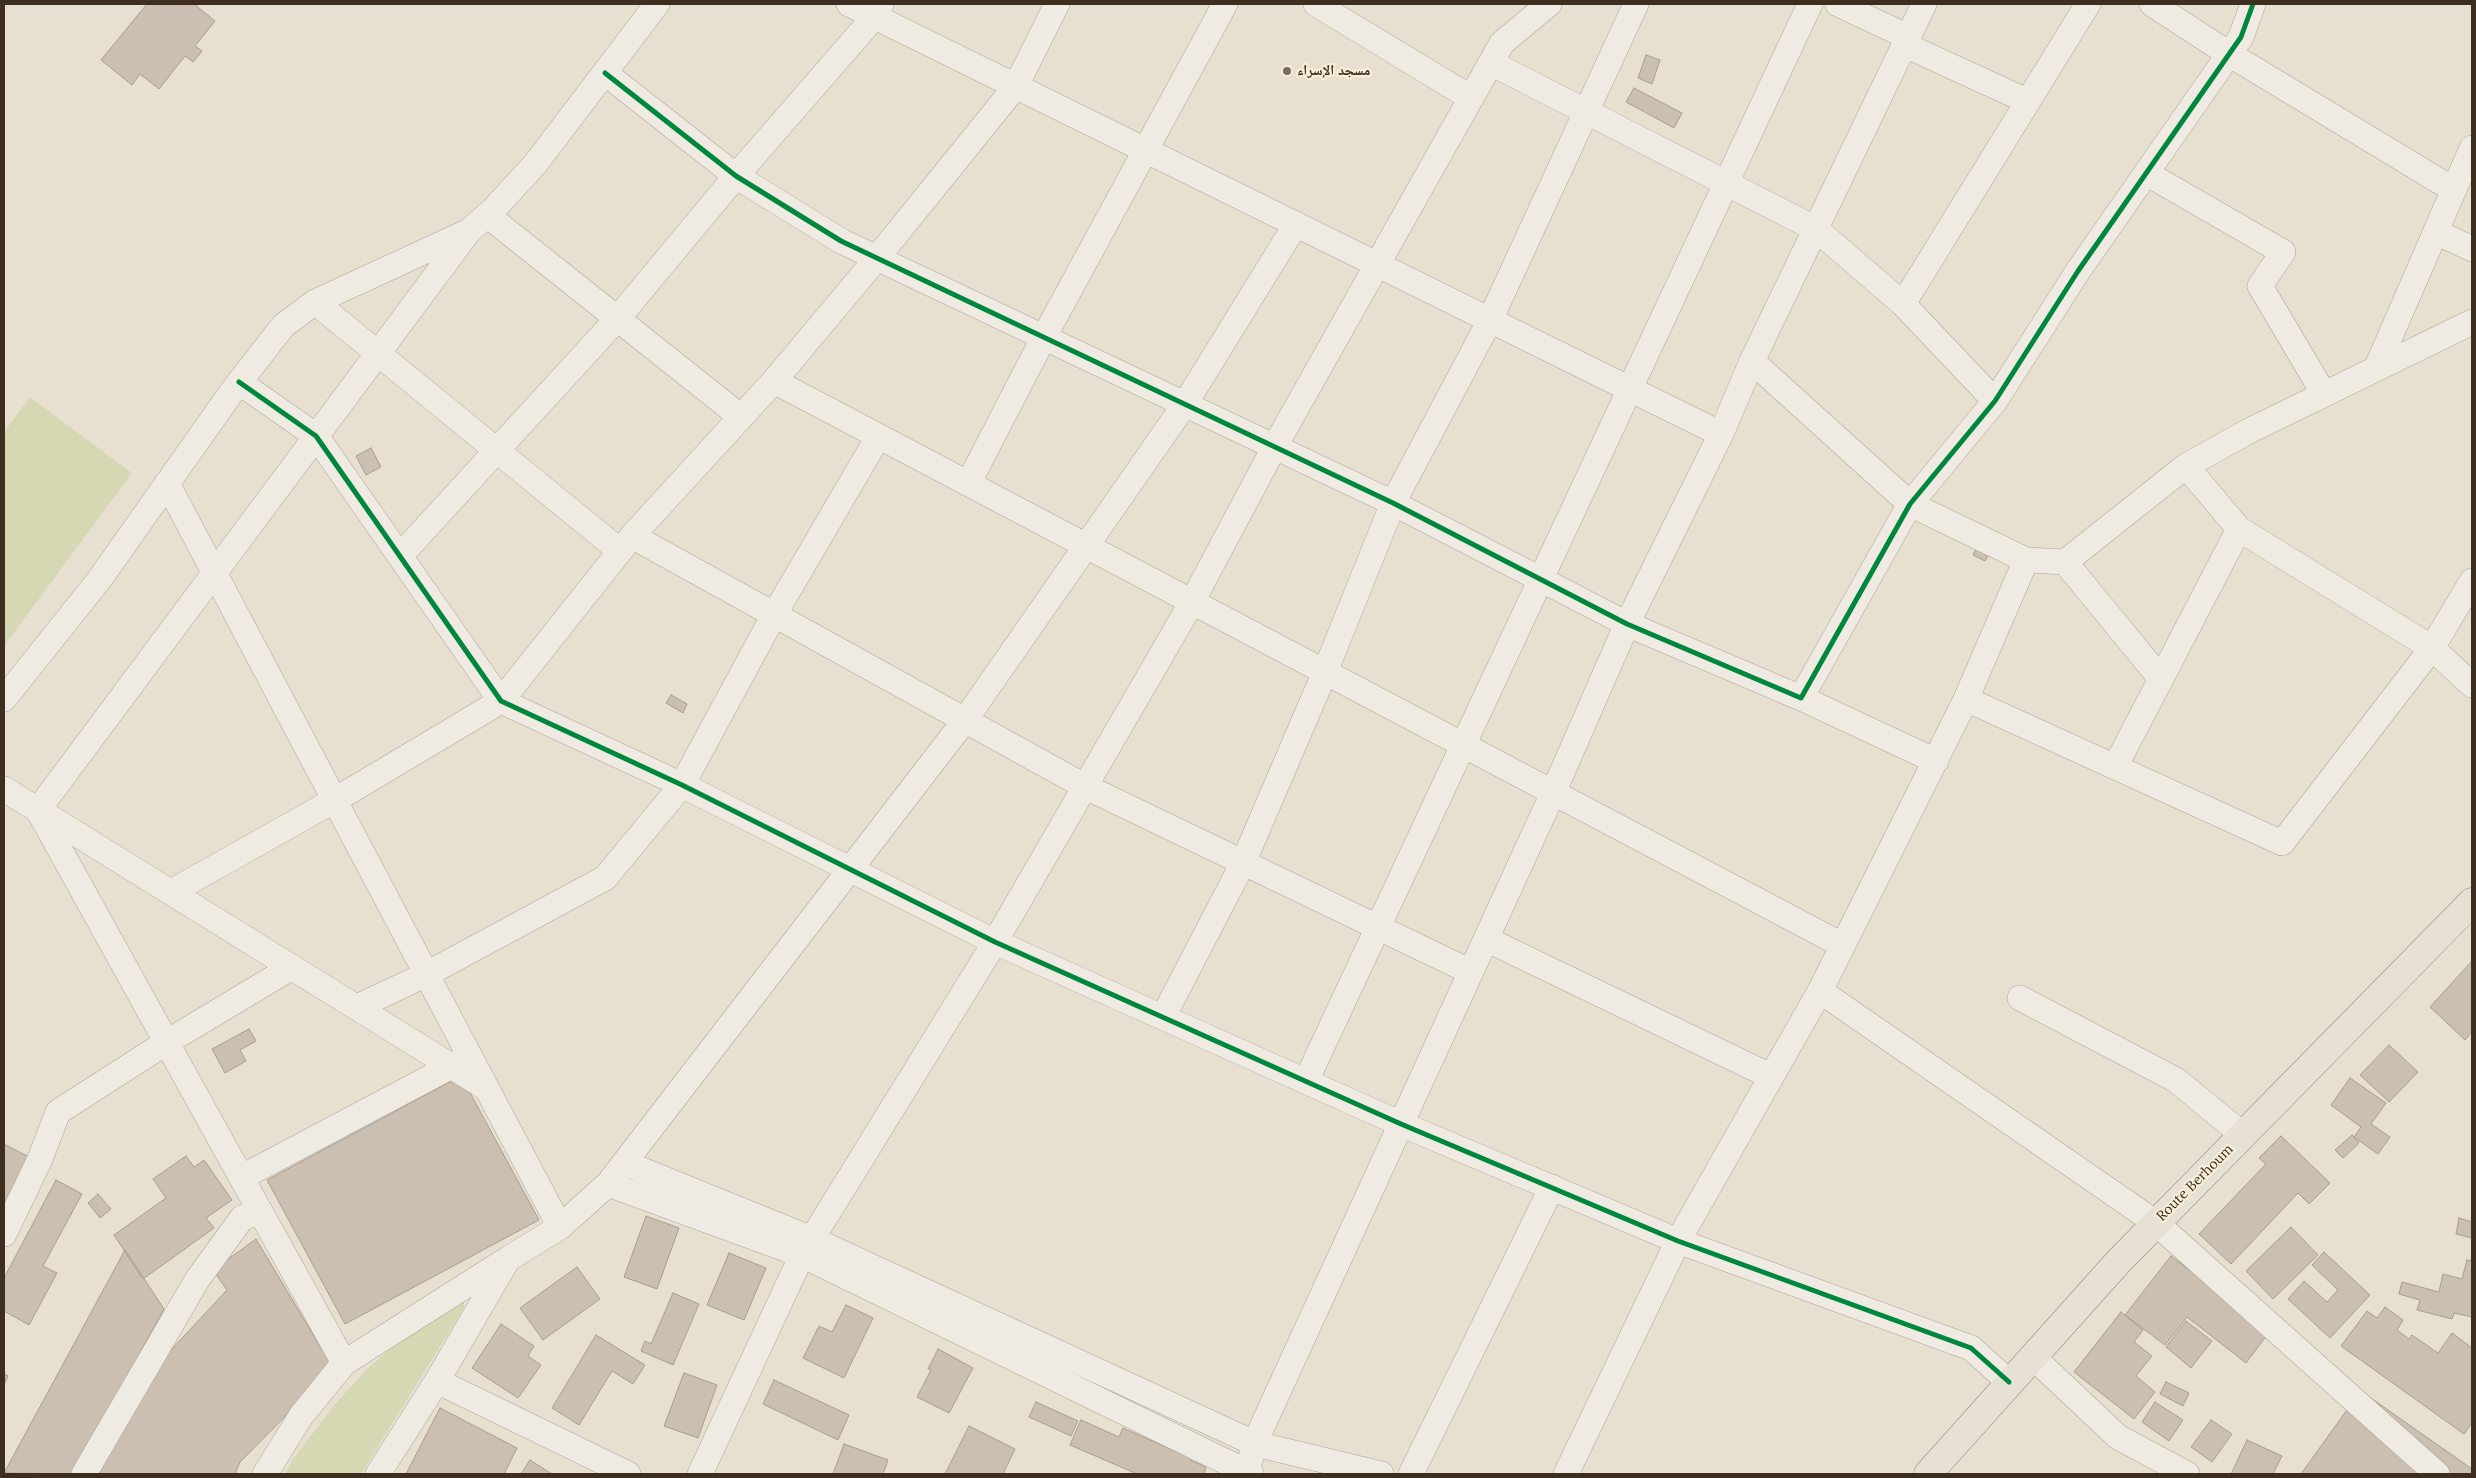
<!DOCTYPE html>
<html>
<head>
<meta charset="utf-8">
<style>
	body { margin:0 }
	#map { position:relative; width:2476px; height:1478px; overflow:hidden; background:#e7e0d1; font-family:Lora,serif }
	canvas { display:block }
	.frame { position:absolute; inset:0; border:5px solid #3d2e20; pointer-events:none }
</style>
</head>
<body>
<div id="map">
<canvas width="2476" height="1478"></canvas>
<div class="frame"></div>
</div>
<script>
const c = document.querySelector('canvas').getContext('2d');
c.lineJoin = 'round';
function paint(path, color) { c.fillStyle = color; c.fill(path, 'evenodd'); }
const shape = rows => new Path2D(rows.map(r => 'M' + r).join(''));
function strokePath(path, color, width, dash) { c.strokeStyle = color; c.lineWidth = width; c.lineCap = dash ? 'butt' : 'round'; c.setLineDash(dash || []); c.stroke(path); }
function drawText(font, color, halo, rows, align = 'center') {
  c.font = font + ' Lora,"Noto Naskh Arabic",serif'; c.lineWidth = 4.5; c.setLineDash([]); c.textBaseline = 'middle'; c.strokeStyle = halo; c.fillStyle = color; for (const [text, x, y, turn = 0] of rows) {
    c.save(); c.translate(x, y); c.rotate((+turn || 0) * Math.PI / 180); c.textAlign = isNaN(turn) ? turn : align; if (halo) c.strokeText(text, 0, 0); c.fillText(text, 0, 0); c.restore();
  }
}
paint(shape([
	[30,397,132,473,4,646,4,432],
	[464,1299,464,1308,361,1474,285,1474,293,1459,337,1402,366,1370,410,1331]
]), '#d6d7b3');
const building = shape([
	[147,4,194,4,215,21,195,46,202,51,193,62,185,56,159,89,140,74,132,85,101,60,147,4],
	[1646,55,1660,60,1652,84,1638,78,1646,55],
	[1634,88,1682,113,1674,128,1626,102,1634,88],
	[371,448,381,467,366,475,356,456,371,448],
	[1980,542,1992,548,1985,561,1973,555,1980,542],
	[671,695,687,704,683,713,666,703,671,695],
	[2472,961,2472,1032,2465,1040,2430,1007,2472,961],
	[249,1029,256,1041,240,1050,246,1061,225,1073,212,1049,249,1029],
	[2389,1045,2418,1072,2389,1102,2360,1075,2389,1045],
	[461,1076,539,1220,345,1324,267,1180,461,1076],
	[2350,1078,2386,1103,2371,1124,2390,1137,2378,1154,2354,1137,2361,1127,2331,1105,2350,1078],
	[2352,1135,2359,1143,2343,1158,2335,1150,2352,1135],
	[2281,1136,2330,1183,2309,1204,2298,1193,2231,1264,2199,1234,2266,1164,2259,1158,2281,1136],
	[4,1144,29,1157,4,1206,4,1144],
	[186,1156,194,1167,204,1160,232,1200,206,1218,214,1228,143,1279,114,1235,166,1198,153,1179,186,1156],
	[56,1180,82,1194,43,1266,57,1273,29,1325,4,1311,4,1278,56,1180],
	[98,1194,111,1209,100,1218,88,1203,98,1194],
	[646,1216,679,1228,657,1289,624,1277,646,1216],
	[2459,1218,2472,1222,2472,1238,2456,1234,2459,1218],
	[2291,1227,2318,1255,2273,1299,2246,1271,2291,1227],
	[256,1239,333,1368,240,1462,235,1474,99,1474,157,1365,227,1290,213,1270,256,1239],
	[125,1250,164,1309,73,1474,4,1473,125,1250],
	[2324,1252,2370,1295,2330,1338,2288,1299,2304,1281,2327,1302,2338,1290,2312,1265,2324,1252],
	[729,1253,766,1268,744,1320,707,1305,729,1253],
	[2171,1256,2270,1331,2246,1363,2187,1317,2165,1345,2125,1315,2171,1256],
	[2467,1260,2472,1261,2472,1317,2454,1313,2452,1319,2417,1310,2420,1300,2399,1294,2402,1282,2439,1292,2443,1274,2462,1279,2467,1260],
	[577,1267,600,1299,543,1340,520,1308,577,1267],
	[673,1293,699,1304,673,1365,641,1351,645,1341,651,1344,673,1293],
	[846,1305,873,1318,844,1378,803,1358,819,1326,832,1332,846,1305],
	[2385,1307,2403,1320,2397,1330,2409,1339,2412,1335,2438,1353,2452,1333,2472,1348,2472,1423,2464,1434,2341,1346,2367,1311,2377,1318,2385,1307],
	[2121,1312,2143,1330,2134,1342,2152,1356,2136,1376,2155,1392,2134,1419,2074,1372,2121,1312],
	[2186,1321,2212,1341,2191,1368,2166,1347,2186,1321],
	[501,1324,534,1346,528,1356,541,1365,518,1398,472,1368,501,1324],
	[596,1335,645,1365,633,1384,612,1371,579,1425,552,1408,596,1335],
	[938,1349,973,1368,949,1413,917,1397,931,1370,928,1369,938,1349],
	[684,1373,717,1385,698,1438,664,1426,684,1373],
	[4,1374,8,1376,4,1385,4,1374],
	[774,1380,849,1415,838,1440,763,1404,774,1380],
	[2166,1382,2189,1393,2183,1406,2160,1394,2166,1382],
	[2359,1393,2368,1396,2472,1469,2472,1474,2301,1474,2359,1393],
	[1036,1402,1078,1421,1071,1436,1029,1417,1036,1402],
	[2155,1402,2183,1420,2169,1441,2142,1422,2155,1402],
	[440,1408,517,1448,504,1474,406,1474,440,1408],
	[1081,1420,1119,1437,1123,1428,1191,1458,1190,1460,1206,1467,1204,1474,1137,1474,1070,1445,1081,1420],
	[2211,1420,2232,1434,2212,1462,2191,1447,2211,1420],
	[969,1426,1015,1449,1003,1474,945,1474,969,1426],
	[2247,1440,2282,1456,2273,1474,2231,1474,2247,1440],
	[844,1444,888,1460,883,1474,833,1474,844,1444],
	[530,1460,552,1474,521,1474,530,1460]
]);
paint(building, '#cbbfb2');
strokePath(building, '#a89c90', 1);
const minor = shape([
	[849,4,1721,434],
	[1316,4,1471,98],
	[1838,4,1908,37],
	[2152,4,2229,54,2454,190],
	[1905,45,2027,101],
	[1491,63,1816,229,1903,304,1995,401],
	[605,73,736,176,841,241,1393,503,1627,624,1801,698,1910,504,1995,401,2078,271,2241,37,2253,4],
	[2146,173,2283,252,2260,286,2324,394],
	[487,215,741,417],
	[2436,232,2472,249],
	[315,302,620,551],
	[1903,304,2088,4],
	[2376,369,2472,148],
	[774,381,1842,945],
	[239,382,316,436,501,701,682,785,995,942,1401,1124,1678,1241,1971,1348,2009,1382],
	[2186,466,2239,529,2432,648,2472,685],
	[167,483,560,1227],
	[968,484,1044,337,1225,4],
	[632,536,1084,786,1471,972],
	[400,556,618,318,736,176,875,16,881,4],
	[2026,560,2065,562,2186,466,2249,431,2472,322],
	[2065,562,2161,679],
	[1801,698,1936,761],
	[4,699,99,580,231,393,283,326,315,302,469,231,493,210,536,163,657,4],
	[1966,699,2282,843,2432,648,2472,581],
	[2115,767,2239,529],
	[4,789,485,1087],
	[171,892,335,800,501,701,632,536,774,381,877,258,1016,86,1057,4],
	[1486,939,1770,1076],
	[1820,991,2156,1223,2437,1474],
	[2020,998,2176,1080,2243,1135],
	[357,1007,427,974,605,878,682,785,774,615,878,437],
	[1163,1017,1243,863,1325,672,1393,503,1490,320,1636,4],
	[1306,1081,1810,4],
	[625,1163,812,1239,1256,1444,1381,1474],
	[242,1177,465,1059],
	[608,1184,802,1255,1251,1474],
	[4,1234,40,1159,58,1112,167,1042,292,967],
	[2033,1357,2118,1437,2187,1474],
	[344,1363,38,810,469,231],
	[437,1381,628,1474],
	[84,1474,197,1280,242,1218,260,1211],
	[265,1474,301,1416,344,1363,503,1262],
	[378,1474,437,1381,508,1259,560,1227,608,1184,965,720,1185,404,1296,224],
	[700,1474,802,1255,995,942,1192,602,1275,446,1502,43,1549,4],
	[1245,1474,1261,1429,1553,793,1627,624,1721,434,1752,361,1924,4],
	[1411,1474,1552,1187],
	[1566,1474,1678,1241,1820,991,1966,699,2026,560,1910,504,1752,361]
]);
const major = shape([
	[1928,1474,2119,1261,2472,902]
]);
strokePath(minor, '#ada599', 26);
strokePath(major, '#928b80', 29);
strokePath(minor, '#efebe3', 25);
strokePath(major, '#e6e1d4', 28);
strokePath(shape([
	[605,73,736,176,841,241,1393,503,1627,624,1801,698,1910,504,1995,401,2078,271,2241,37,2253,4],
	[239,382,316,436,501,701,682,785,995,942,1401,1124,1678,1241,1971,1348,2009,1382]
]), '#00873e', 5);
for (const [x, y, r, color] of [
	[1287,71,5,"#786c5e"]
]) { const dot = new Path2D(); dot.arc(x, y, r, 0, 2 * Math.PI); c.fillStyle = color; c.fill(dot); strokePath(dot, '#f7eed8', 2); }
drawText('bold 14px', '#3d2e20', '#f7eed8', [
	["مسجد الإسراء",1297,71]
], 'left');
drawText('14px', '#3d2e20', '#f7eed8', [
	["Route Berhoum",2195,1183,-45]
]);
</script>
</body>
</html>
